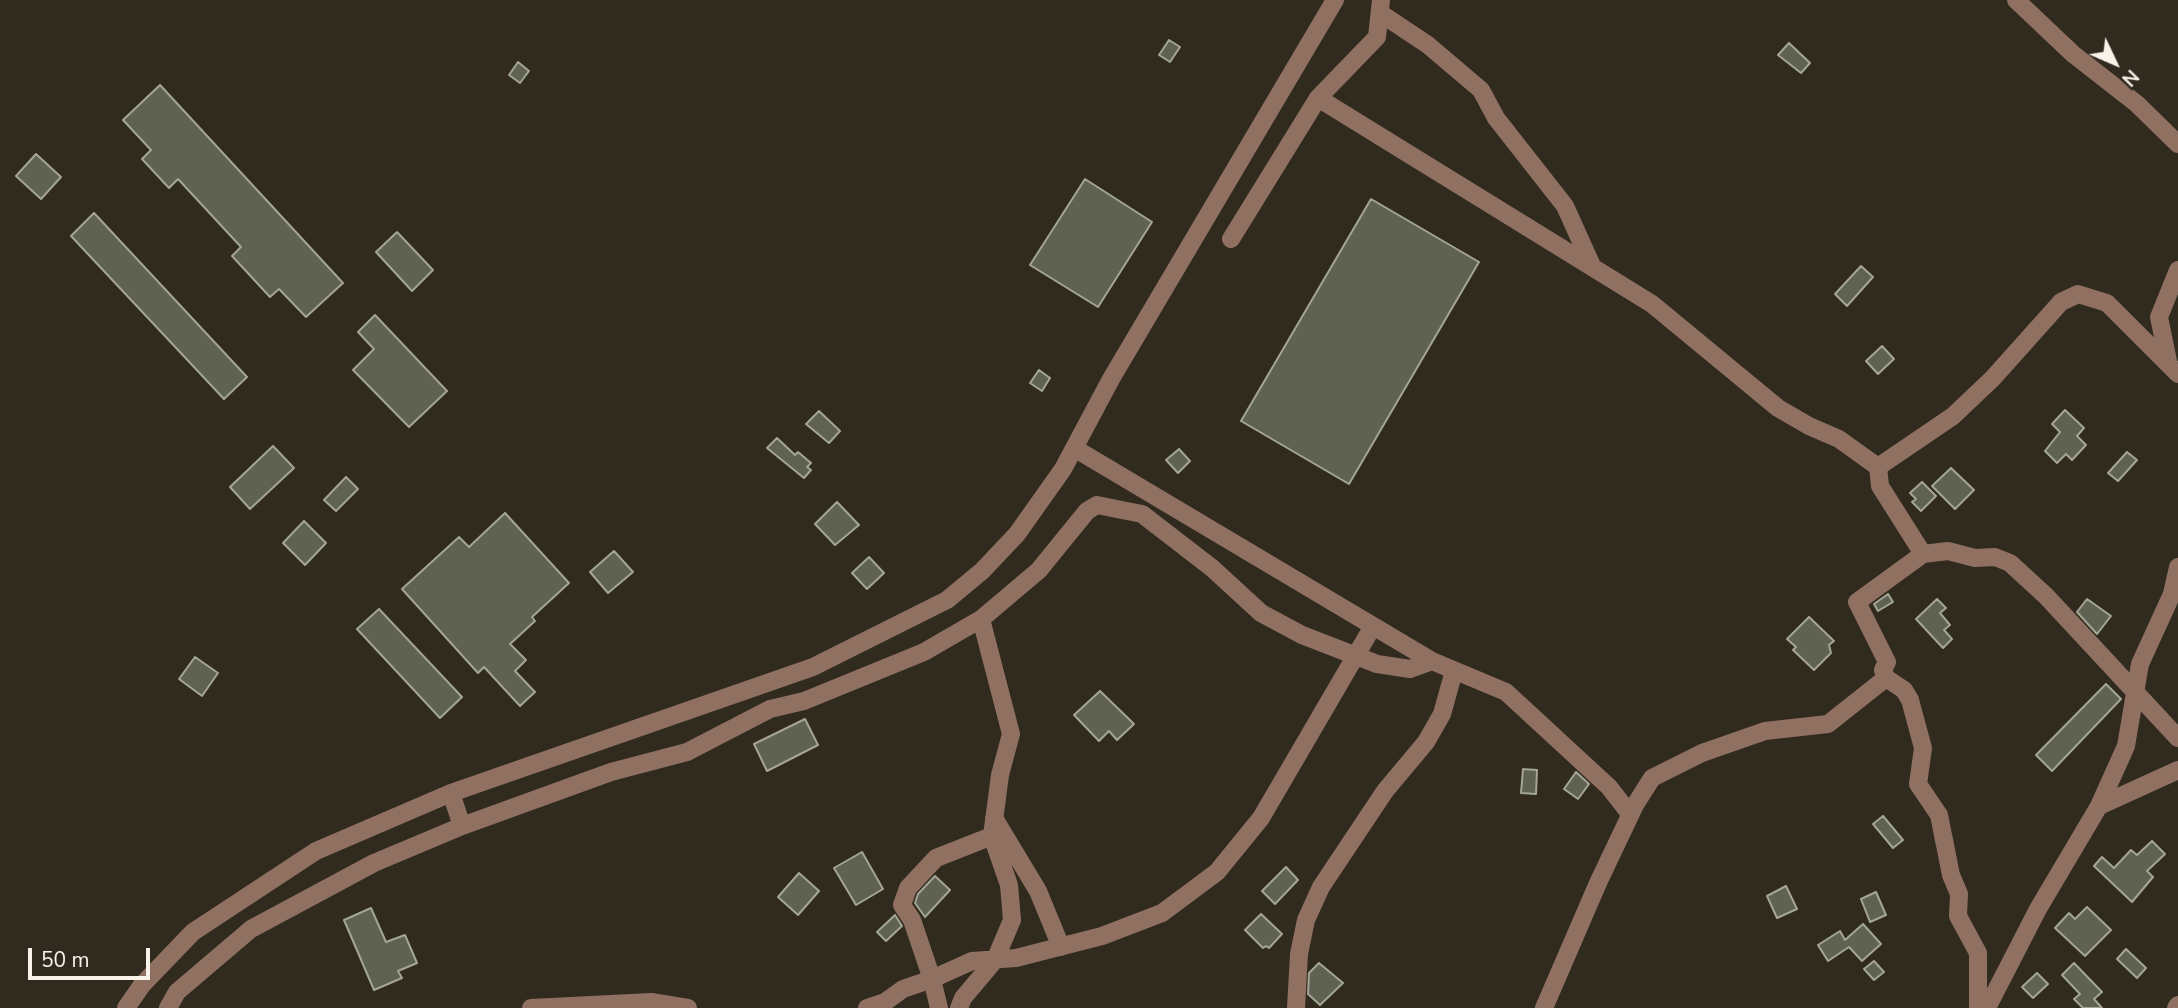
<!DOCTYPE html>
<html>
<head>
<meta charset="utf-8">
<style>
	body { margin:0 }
	#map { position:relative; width:2178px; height:1008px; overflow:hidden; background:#312a1e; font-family:"Nunito Sans",sans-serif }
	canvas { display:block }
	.north { position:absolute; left:2080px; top:28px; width:70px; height:70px; -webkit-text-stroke:5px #312a1e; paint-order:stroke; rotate:134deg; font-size:19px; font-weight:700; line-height:28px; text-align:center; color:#f7f2ea }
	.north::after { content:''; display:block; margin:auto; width:24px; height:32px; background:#f7f2ea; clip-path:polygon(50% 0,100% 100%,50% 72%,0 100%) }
	.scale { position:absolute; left:28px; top:948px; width:122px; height:32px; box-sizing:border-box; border:4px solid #f7f2ea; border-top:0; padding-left:9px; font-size:21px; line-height:24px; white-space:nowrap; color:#f7f2ea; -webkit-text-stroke:5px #312a1e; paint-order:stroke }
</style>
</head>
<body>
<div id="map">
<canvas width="2178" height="1008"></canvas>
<div class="north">N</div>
<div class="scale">50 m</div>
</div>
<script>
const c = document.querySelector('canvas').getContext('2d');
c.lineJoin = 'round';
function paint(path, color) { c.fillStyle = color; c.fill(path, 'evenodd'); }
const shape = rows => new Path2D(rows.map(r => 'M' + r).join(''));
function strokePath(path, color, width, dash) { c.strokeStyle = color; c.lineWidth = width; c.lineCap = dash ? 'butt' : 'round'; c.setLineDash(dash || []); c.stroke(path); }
const building = shape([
	[1169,40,1180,47,1170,62,1159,55,1169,40],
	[1789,43,1810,63,1801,73,1778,55,1789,43],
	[518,62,529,71,520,83,509,75,518,62],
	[160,85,343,283,306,317,279,289,270,297,232,256,241,247,178,179,169,188,142,159,151,150,123,120,160,85],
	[36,154,61,177,41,199,16,176,36,154],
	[1085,179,1152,222,1098,307,1030,265,1085,179],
	[1371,199,1479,262,1349,484,1241,421,1371,199],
	[94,213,247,377,224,399,71,236,94,213],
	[397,232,433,270,412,291,376,252,397,232],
	[1861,266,1873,277,1847,306,1835,294,1861,266],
	[375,315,447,391,409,427,353,370,374,349,358,332,375,315],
	[1882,346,1894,359,1878,374,1866,361,1882,346],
	[1039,370,1050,378,1042,391,1030,383,1039,370],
	[2065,410,2084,428,2077,436,2086,445,2072,460,2066,454,2057,463,2045,451,2060,432,2052,424,2065,410],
	[819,411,840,431,829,443,806,424,819,411],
	[777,438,795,455,798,452,811,463,807,467,811,470,804,478,767,448,777,438],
	[273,446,294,468,250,509,230,487,273,446],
	[1179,449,1190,461,1178,473,1166,460,1179,449],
	[2127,452,2137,460,2118,481,2108,473,2127,452],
	[1951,468,1974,490,1955,509,1932,486,1951,468],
	[346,477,358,489,336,511,324,500,346,477],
	[1922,482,1936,496,1921,511,1912,502,1916,499,1910,493,1922,482],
	[837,502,859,525,835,545,815,524,837,502],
	[505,513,569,583,532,617,535,621,510,644,526,660,515,671,535,692,520,706,484,667,478,673,402,589,459,537,469,547,505,513],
	[304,521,326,543,305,565,283,543,304,521],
	[614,551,633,572,608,593,590,572,614,551],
	[869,557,884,573,867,589,852,573,869,557],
	[1888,594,1893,602,1878,611,1874,604,1888,594],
	[1937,599,1946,608,1940,613,1950,625,1944,630,1952,639,1943,648,1916,619,1937,599],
	[2087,599,2111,616,2097,634,2077,612,2087,599],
	[379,609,462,697,440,718,357,629,379,609],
	[1809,617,1834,641,1829,645,1831,653,1814,670,1793,650,1796,647,1787,639,1809,617],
	[195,657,218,673,202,696,179,679,195,657],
	[2106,684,2121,699,2052,771,2036,755,2106,684],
	[1100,691,1134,724,1117,740,1109,731,1099,741,1074,715,1100,691],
	[805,719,818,745,767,771,754,744,805,719],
	[1523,769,1537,770,1536,794,1521,793,1523,769],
	[1576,772,1589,784,1578,799,1564,789,1576,772],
	[1883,816,1903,840,1893,848,1873,824,1883,816],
	[2152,841,2165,854,2147,871,2153,877,2132,902,2094,866,2102,857,2114,868,2131,850,2137,855,2152,841],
	[862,852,883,889,856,905,834,868,862,852],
	[1286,867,1298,880,1275,904,1262,891,1286,867],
	[799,873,819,891,798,915,778,897,799,873],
	[935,876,950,890,925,917,915,903,918,894,935,876],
	[1786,886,1797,909,1777,918,1767,896,1786,886],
	[1876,892,1886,915,1870,922,1861,899,1876,892],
	[2087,907,2111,930,2085,956,2055,928,2069,913,2075,919,2087,907],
	[371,908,386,942,405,935,417,963,398,971,402,978,374,990,344,920,371,908],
	[1261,914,1282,934,1269,948,1266,946,1263,948,1245,930,1261,914],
	[895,915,902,926,886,941,877,932,895,915],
	[1863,924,1881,944,1862,961,1849,947,1828,961,1818,945,1840,931,1845,940,1863,924],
	[2126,949,2146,968,2137,978,2117,959,2126,949],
	[1874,961,1884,972,1874,980,1864,969,1874,961],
	[1319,963,1343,983,1320,1005,1308,994,1309,973,1319,963],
	[2074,963,2102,992,2094,999,2102,1008,2083,1008,2074,999,2080,994,2062,975,2074,963],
	[2037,973,2048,984,2033,998,2022,987,2037,973]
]);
paint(building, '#5f6152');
strokePath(building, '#a3a595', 2);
strokePath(shape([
	[2016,0,2073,54,2137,104,2178,144],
	[1380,13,1428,45,1481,90,1496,118,1565,206,1592,266],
	[1318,98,1377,37,1381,0],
	[1231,239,1318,98,1652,304,1778,408,1809,426,1839,439,1878,467],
	[2168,361,2159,317,2178,270],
	[2178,374,2107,303,2078,294,2061,302,1993,378,1953,416,1878,467,1880,486,1923,554,1948,551,1975,558,1995,557,2010,563,2046,596,2178,738],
	[1074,448,1432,661,1506,692,1609,787,1630,814],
	[1923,554,1857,602,1887,662,1883,670,1886,678,1904,690,1910,700,1923,748,1918,784,1939,815,1951,875,1959,894,1958,916,1978,953,1978,1008],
	[451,793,462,826],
	[2099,806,2178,770],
	[994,818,1038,891,1061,947],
	[126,1008,142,985,193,932,316,851,451,793,813,667,947,600,982,571,1017,534,1063,469,1111,379,1335,0],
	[168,1008,177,992,251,929,374,863,462,826,611,772,687,752,770,709,804,701,924,652,981,619],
	[531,1008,651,1002,688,1008],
	[867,1008,885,1002,903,989,932,979,912,920,902,905,908,888,936,858,992,836,1000,775,1011,734,981,619,1039,570,1087,511,1097,505,1142,514,1212,568,1261,613,1302,635,1377,664,1410,669,1432,661],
	[939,1008,932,979,972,961,1016,958,1102,936,1162,913,1217,872,1261,818,1373,626],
	[959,1008,963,998,995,960,1012,920,1009,885,992,836],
	[1296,1008,1299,954,1306,920,1321,887,1385,791,1426,742,1442,714,1454,671],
	[1544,1008,1598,883,1635,805,1652,778,1702,753,1765,731,1828,724,1886,678],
	[1987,1008,2038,909,2099,806,2126,746,2140,664,2172,594,2178,567],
	[2176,1008,2178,1005]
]), '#907161', 18);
</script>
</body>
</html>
